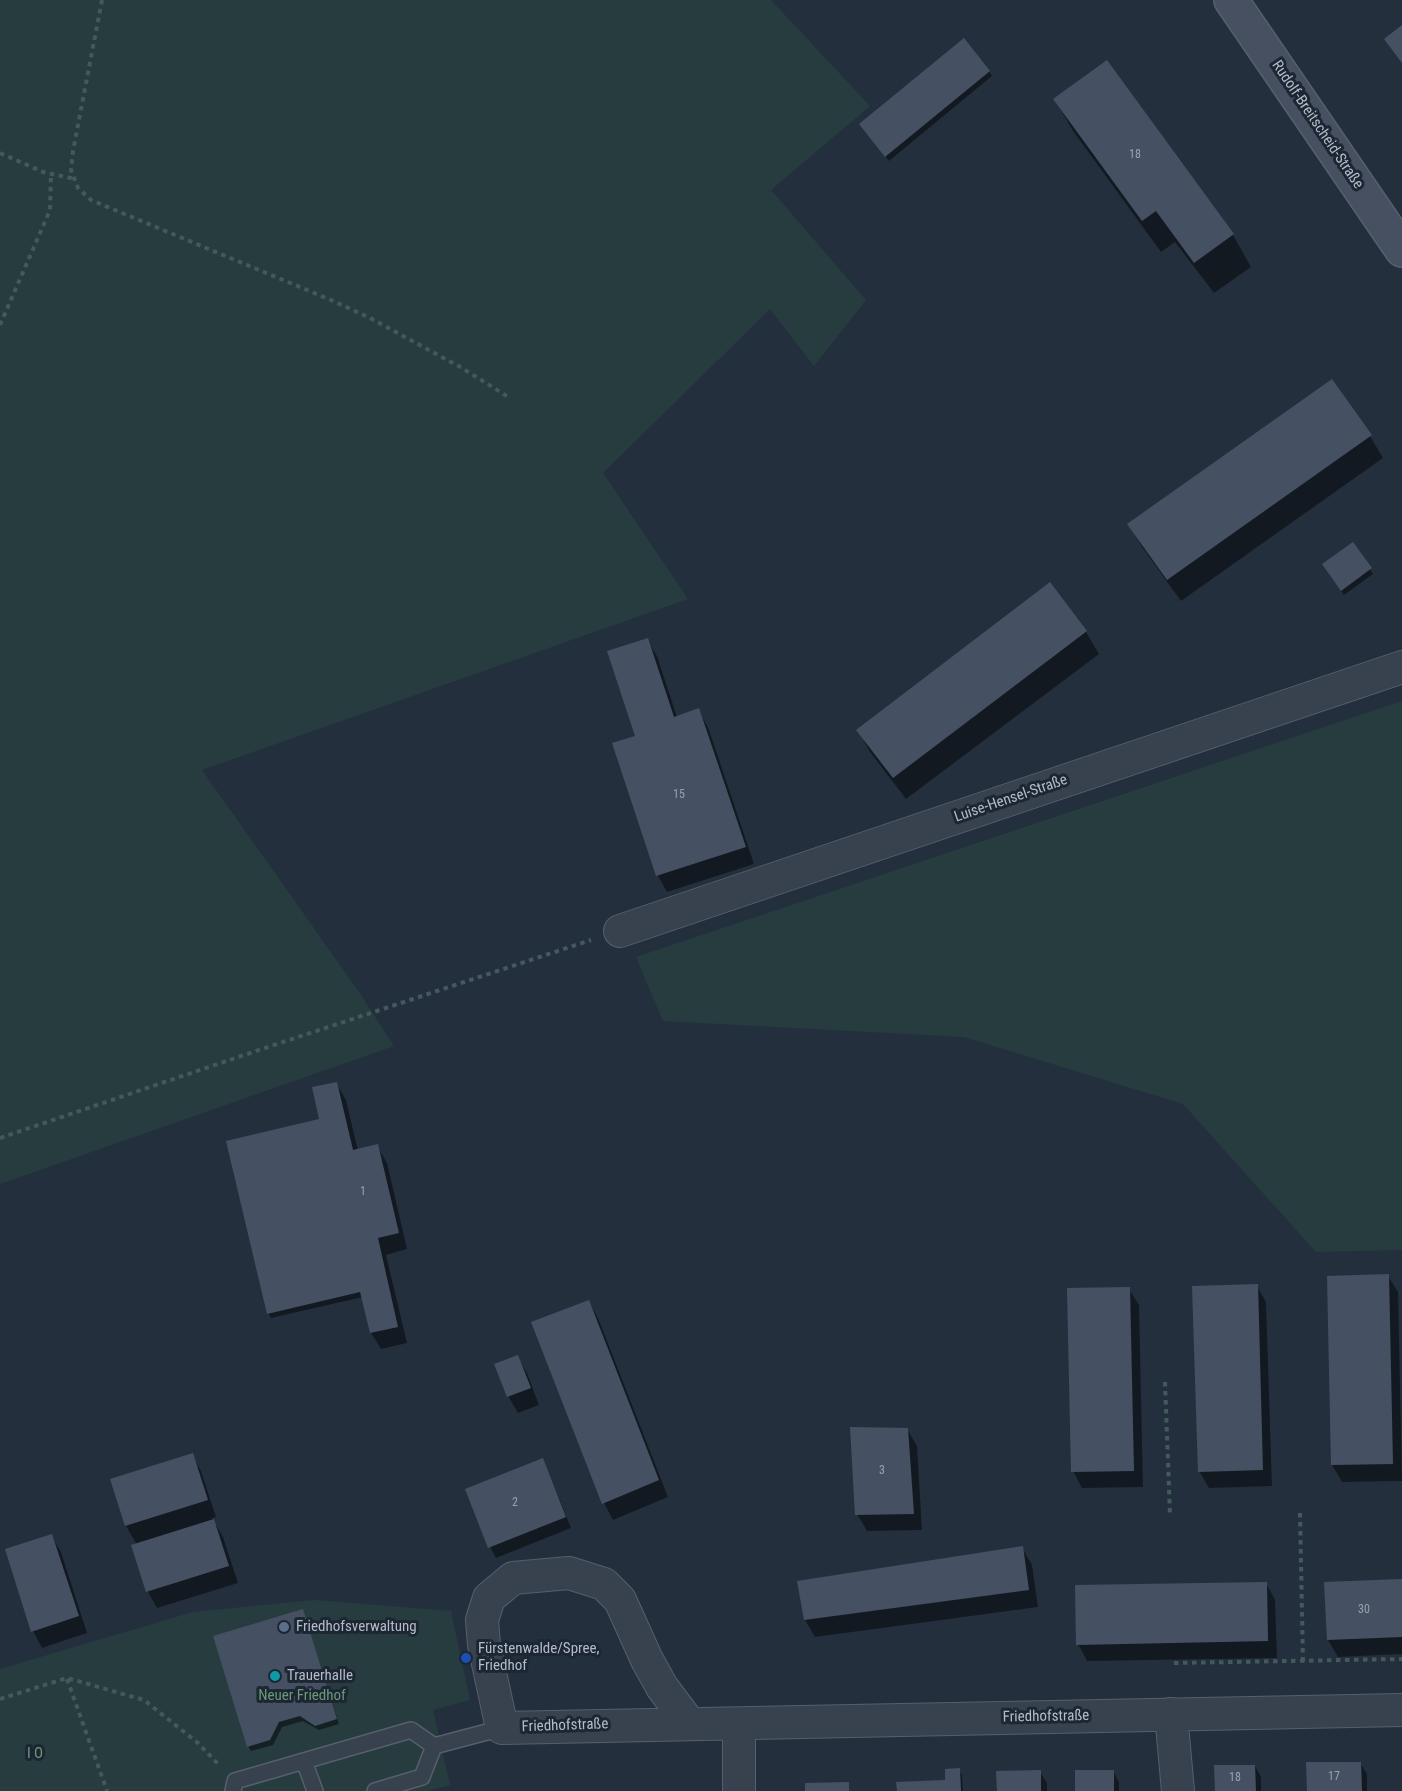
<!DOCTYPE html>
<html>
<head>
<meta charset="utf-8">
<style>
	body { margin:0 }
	canvas { display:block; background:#242f3e }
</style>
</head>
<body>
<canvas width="1402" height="1791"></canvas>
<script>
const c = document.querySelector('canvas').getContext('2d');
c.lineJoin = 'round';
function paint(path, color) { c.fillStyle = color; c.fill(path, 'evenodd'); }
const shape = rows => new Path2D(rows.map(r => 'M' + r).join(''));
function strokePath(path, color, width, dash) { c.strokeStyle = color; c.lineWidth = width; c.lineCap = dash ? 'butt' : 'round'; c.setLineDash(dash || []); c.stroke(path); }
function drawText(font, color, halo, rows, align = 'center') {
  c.font = font + ' "Roboto Condensed",sans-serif'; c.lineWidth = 6; c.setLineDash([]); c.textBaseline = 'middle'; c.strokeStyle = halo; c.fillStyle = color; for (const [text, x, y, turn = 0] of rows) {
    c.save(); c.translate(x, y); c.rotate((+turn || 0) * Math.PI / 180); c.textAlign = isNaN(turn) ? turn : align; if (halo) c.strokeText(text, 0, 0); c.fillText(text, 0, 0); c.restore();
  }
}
paint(shape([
	[0,0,771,0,870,106,771,190,866,300,814,366,770,309,603,473,688,599,202,770,359,992,394,1046,0,1184],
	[1402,701,1402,1250,1316,1252,1183,1104,964,1037,663,1021,636,957],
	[314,1600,451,1611,470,1700,433,1710,450,1785,427,1791,0,1791,0,1669,193,1612]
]), '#263c3f');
paint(shape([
	[1107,62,1233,235,1251,267,1214,293,1175,242,1161,252,1073,131,1055,100],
	[989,71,992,76,889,161,861,125],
	[1370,436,1383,458,1181,601,1142,547,1129,525],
	[1353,544,1373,574,1344,595,1326,569],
	[1050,585,1086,632,1099,654,906,799,870,752,858,730],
	[647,640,657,656,677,717,698,710,708,727,754,864,667,892,658,876,614,744,637,737],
	[336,1083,346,1100,358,1151,377,1146,387,1163,407,1249,386,1255,407,1343,381,1349,371,1333,363,1297,271,1318,268,1313,321,1120],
	[1388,1276,1398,1292,1402,1481,1342,1482,1332,1465],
	[1257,1286,1266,1302,1272,1486,1209,1488,1199,1471],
	[1129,1289,1139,1305,1143,1487,1082,1488,1073,1471],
	[589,1302,598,1318,668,1497,613,1520,604,1503],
	[517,1357,527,1373,539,1405,518,1413,508,1396],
	[907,1429,917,1446,922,1530,867,1531,857,1514],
	[192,1455,201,1471,216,1517,212,1518,223,1537,238,1583,157,1608,148,1592,133,1546,137,1545,126,1526,112,1480],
	[542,1460,548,1471,571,1528,496,1558,490,1547,467,1490],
	[51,1536,61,1552,87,1633,42,1648,33,1631],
	[1022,1548,1032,1565,1038,1607,815,1637,805,1620,799,1583],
	[1402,1580,1402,1654,1338,1657,1328,1640],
	[1266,1583,1275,1600,1277,1658,1087,1661,1078,1644],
	[303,1611,339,1724,319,1730,303,1721,282,1727,273,1745,251,1751,248,1746],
	[1360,1763,1367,1774,1367,1791,1308,1791],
	[1255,1766,1261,1777,1261,1791,1216,1791],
	[959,1770,962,1775,963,1791,898,1791,947,1781],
	[1113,1771,1119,1782,1119,1791,1076,1791],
	[1040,1772,1047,1783,1047,1791,998,1791]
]), '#0007');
paint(shape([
	[1402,25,1402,63,1384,39],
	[964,38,990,71,885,157,859,124],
	[1107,60,1234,234,1194,263,1156,211,1142,221,1053,99],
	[1332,379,1372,435,1167,580,1127,524],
	[1353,542,1372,568,1341,591,1322,564],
	[1050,582,1087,631,893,778,856,730],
	[648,638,674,717,699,708,746,847,656,876,612,743,635,736,607,651],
	[337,1082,353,1150,378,1144,399,1233,378,1238,398,1327,370,1333,360,1292,267,1314,226,1141,319,1119,312,1087],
	[1389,1274,1393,1464,1331,1465,1327,1276],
	[1258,1284,1263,1470,1198,1472,1192,1286],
	[1130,1287,1134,1471,1071,1472,1067,1288],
	[589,1300,659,1480,602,1504,531,1322],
	[518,1355,531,1388,507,1397,494,1364],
	[850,1427,908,1428,914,1514,855,1515],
	[193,1453,208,1500,125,1526,110,1479],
	[543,1458,566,1517,488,1548,465,1489],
	[214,1519,229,1566,146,1592,131,1545],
	[52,1534,79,1616,31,1632,5,1549],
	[1023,1546,1029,1590,804,1620,797,1581],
	[1402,1579,1402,1637,1327,1640,1324,1582],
	[1267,1582,1268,1641,1076,1645,1075,1585],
	[303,1609,337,1719,315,1726,300,1716,279,1722,270,1740,247,1747,213,1636],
	[1306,1762,1361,1762,1362,1791,1307,1791],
	[1214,1765,1255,1765,1256,1791,1215,1791],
	[960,1768,961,1791,897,1791,896,1782,945,1780,945,1769],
	[1041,1770,1041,1791,997,1791,996,1771],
	[1075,1770,1114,1770,1114,1791,1075,1791],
	[849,1782,849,1791,805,1791,805,1783]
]), '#455162');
const service = shape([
	[434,1746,502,1728],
	[233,1791,235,1781,304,1761],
	[315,1791,304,1761,411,1730,434,1746],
	[375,1791,422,1777,434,1746]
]);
const minor = shape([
	[620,931,1402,667],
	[1171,1714,1178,1791],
	[689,1723,662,1687,647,1660,620,1600,604,1584,569,1573,513,1578,489,1598,482,1620,484,1645,502,1728,1402,1710],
	[739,1724,739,1791]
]);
const secondary = shape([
	[1231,0,1402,250]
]);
strokePath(service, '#565f6c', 18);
strokePath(minor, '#565f6c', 34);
strokePath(secondary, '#565f6c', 36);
strokePath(shape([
	[102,0,73,151,71,170,78,188,91,200,331,300,370,318,462,368,510,398],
	[0,153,43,172,75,179],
	[0,325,50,210,51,174],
	[0,1138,253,1052,591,940],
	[1165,1382,1170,1515],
	[1300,1513,1303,1661],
	[1174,1663,1402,1659],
	[67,1679,107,1791],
	[0,1699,67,1678,144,1700,198,1743,219,1765]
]), '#44595c', 4, [4.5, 4.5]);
strokePath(service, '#38414e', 15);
strokePath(minor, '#38414e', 32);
strokePath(secondary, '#465061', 33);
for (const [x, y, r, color] of [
	[284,1627,6,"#5c6f8a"],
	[466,1658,6,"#1a4fb4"],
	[275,1676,6,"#0f9aa8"]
]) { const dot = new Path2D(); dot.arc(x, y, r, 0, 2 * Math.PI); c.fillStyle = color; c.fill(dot); strokePath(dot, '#1d2633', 2); }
drawText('12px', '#98a1af', null, [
	["18",1135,155],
	["15",679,795],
	["1",363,1192],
	["3",882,1471],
	["2",515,1503],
	["30",1364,1610],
	["17",1334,1777],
	["18",1235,1778]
]);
drawText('15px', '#b4bcc9', '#1d2633', [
	["Rudolf-Breitscheid-Straße",1317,125,56],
	["Luise-Hensel-Straße",1011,799,-19],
	["Friedhofstraße",1046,1717,-1],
	["Friedhofstraße",565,1726,-2]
]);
drawText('15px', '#b4bcc9', '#1d2633', [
	["Friedhofsverwaltung",296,1627],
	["Fürstenwalde/Spree,",478,1649],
	["Friedhof",478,1666],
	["Trauerhalle",287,1676]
], 'left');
drawText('15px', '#6b9a76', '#1d2633', [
	["Neuer Friedhof",302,1696],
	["I O",35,1754]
]);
</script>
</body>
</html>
